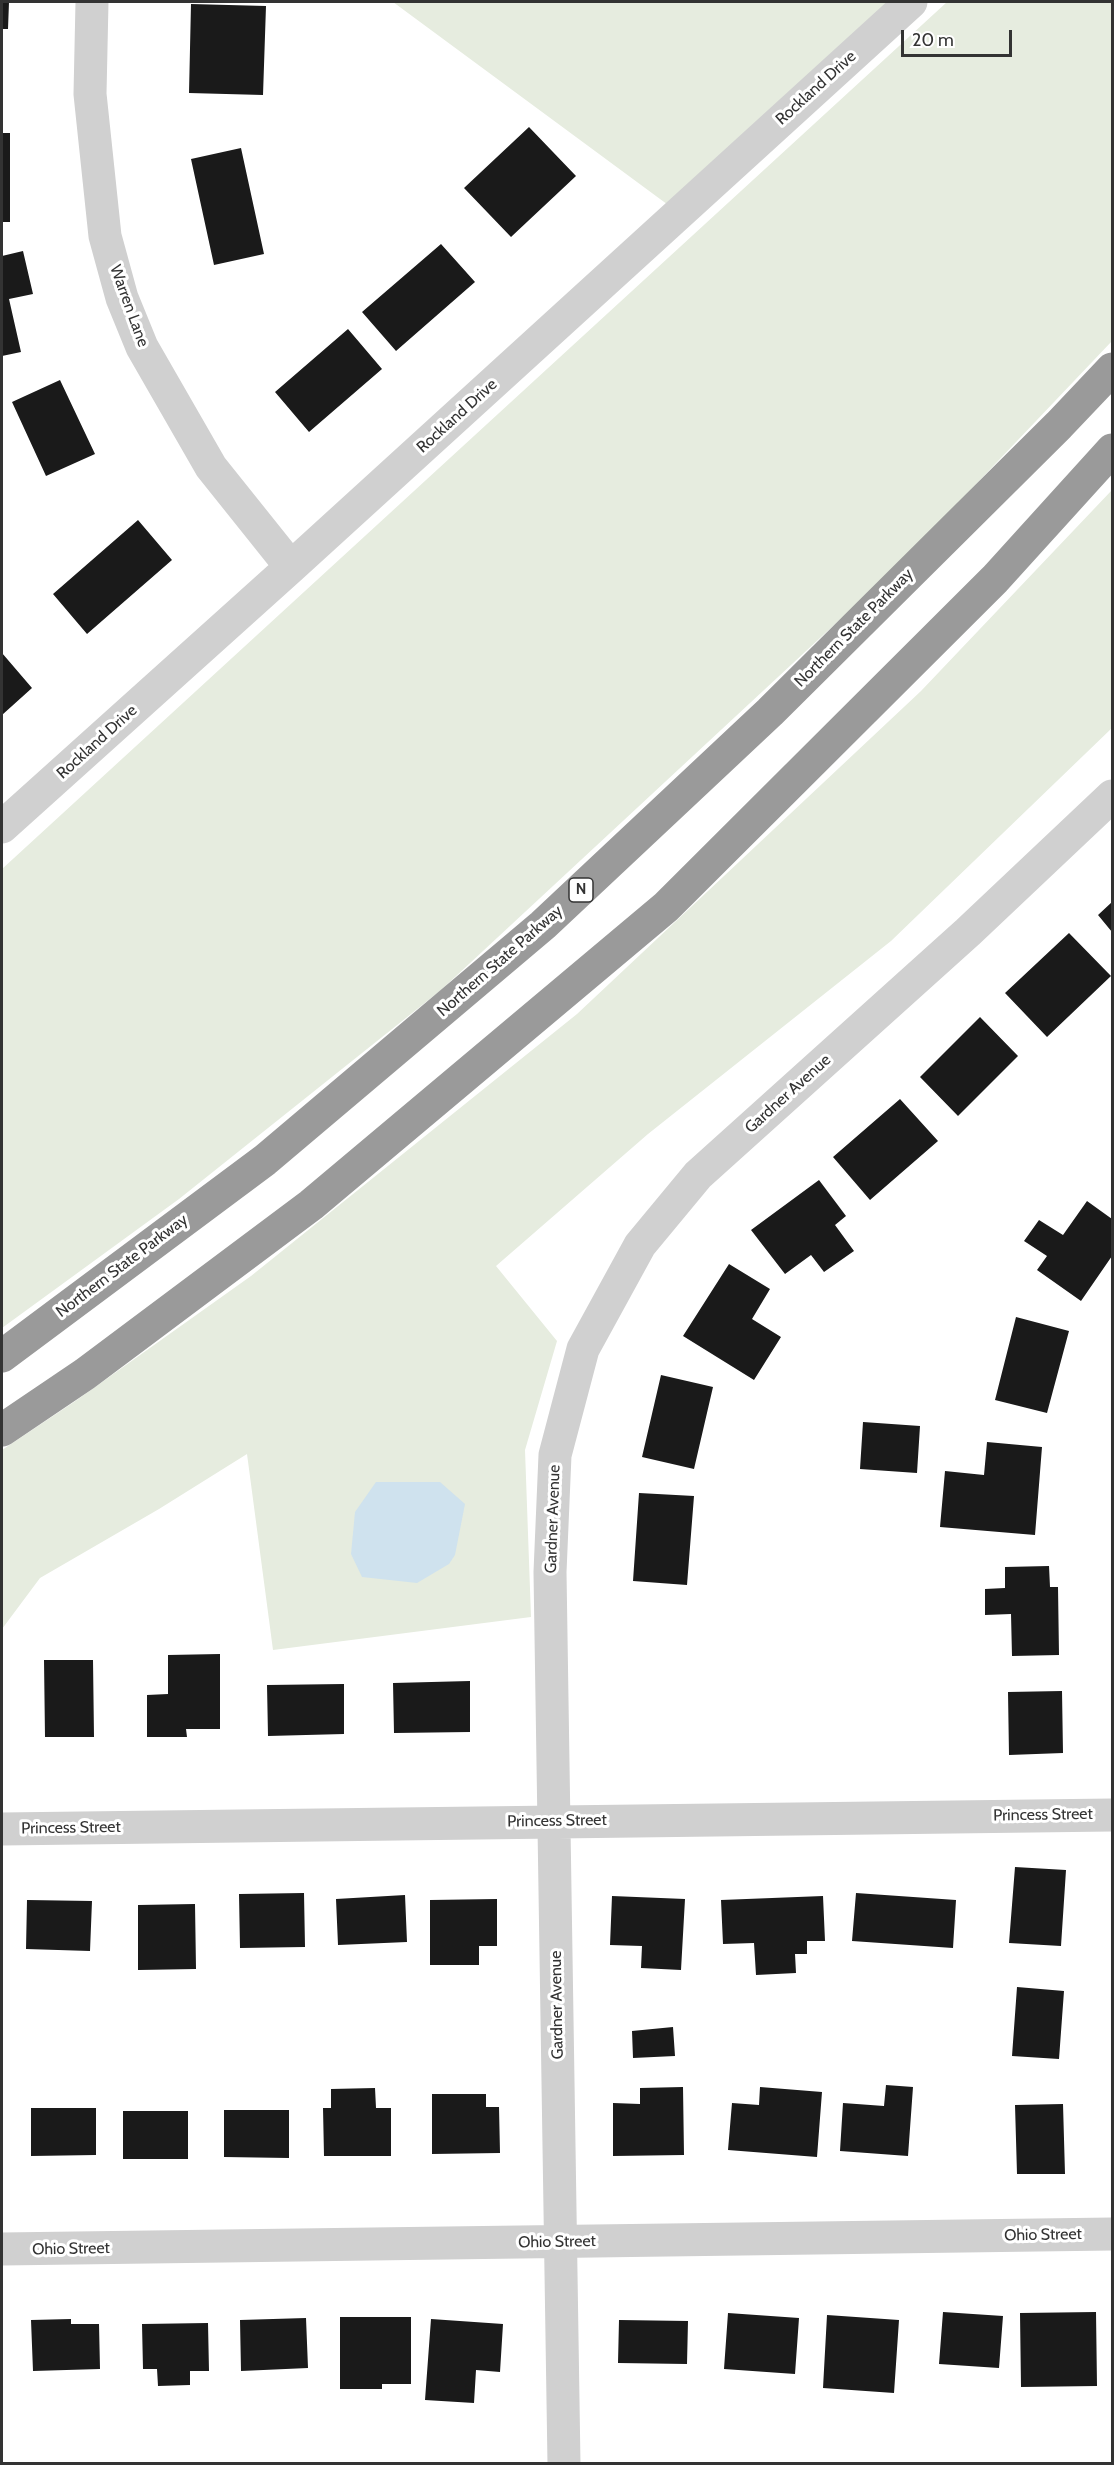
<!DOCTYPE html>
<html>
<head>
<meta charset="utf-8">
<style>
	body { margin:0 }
	#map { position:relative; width:1114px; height:2465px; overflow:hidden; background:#fff; font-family:Cabin,sans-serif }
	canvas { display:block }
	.frame { position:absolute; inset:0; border:3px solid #333; pointer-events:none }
	.scale { position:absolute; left:901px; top:30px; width:111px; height:27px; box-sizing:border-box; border:3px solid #333; border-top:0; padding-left:8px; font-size:18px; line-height:21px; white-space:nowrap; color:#333; -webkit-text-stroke:4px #fff; paint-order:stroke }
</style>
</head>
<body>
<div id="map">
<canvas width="1114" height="2465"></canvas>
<div class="frame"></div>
<div class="scale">20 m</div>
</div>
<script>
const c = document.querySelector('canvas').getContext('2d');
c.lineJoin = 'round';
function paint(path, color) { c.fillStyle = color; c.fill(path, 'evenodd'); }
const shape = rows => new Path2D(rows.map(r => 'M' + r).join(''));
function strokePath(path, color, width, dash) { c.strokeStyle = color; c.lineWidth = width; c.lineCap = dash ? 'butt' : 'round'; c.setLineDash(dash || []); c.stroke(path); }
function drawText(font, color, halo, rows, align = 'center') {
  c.font = font + ' Cabin,sans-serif'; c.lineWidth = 6; c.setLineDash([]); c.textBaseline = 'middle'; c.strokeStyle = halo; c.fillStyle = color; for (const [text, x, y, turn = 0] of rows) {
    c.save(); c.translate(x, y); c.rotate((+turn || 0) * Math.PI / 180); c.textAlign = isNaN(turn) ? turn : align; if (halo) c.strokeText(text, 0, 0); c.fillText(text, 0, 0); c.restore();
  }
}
paint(shape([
	[393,2,911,2,679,213],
	[947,2,1112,2,1112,341,904,560,441,990,179,1199,2,1328,2,869],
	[1112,490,1112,728,891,941,648,1134,496,1266,557,1341,525,1450,531,1617,273,1650,247,1454,159,1509,40,1578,2,1629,2,1450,74,1402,251,1276,577,1014,921,691]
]), '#e6ecdf');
paint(shape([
	[376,1482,440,1482,465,1504,455,1555,449,1564,417,1583,362,1577,351,1554,355,1512]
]), '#cfe2ee');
paint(shape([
	[2,2,9,2,8,29,2,29],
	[191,4,266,6,263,95,189,93],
	[529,127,576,176,511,237,464,188],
	[2,133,10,133,10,222,2,222],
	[241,148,264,254,214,265,191,159],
	[441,244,475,282,396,351,362,312],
	[23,251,33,294,9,299,21,352,2,356,2,256],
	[348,329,382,369,309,432,275,392],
	[60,380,95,454,46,476,12,402],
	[138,520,172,560,87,634,53,594],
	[2,653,32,688,2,715],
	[1112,902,1112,932,1098,915],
	[1069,933,1111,976,1047,1037,1005,993],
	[980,1017,1018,1056,958,1116,920,1077],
	[900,1099,938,1141,870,1200,833,1157],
	[819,1180,846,1216,835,1225,854,1251,824,1272,811,1255,785,1274,751,1230],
	[1087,1201,1112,1219,1112,1256,1081,1301,1037,1270,1047,1256,1024,1241,1039,1220,1063,1235],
	[729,1264,770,1289,752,1319,781,1337,754,1380,683,1336],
	[1016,1317,1069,1331,1047,1413,995,1400],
	[661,1375,713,1387,694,1469,642,1457],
	[863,1422,920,1426,917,1473,860,1469],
	[987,1442,1042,1447,1035,1535,940,1527,945,1471,984,1475],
	[639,1493,694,1496,687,1585,633,1581],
	[1049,1566,1050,1587,1058,1587,1059,1655,1012,1656,1011,1614,985,1615,985,1589,1005,1588,1005,1567],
	[220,1654,220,1729,186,1729,187,1737,147,1737,147,1695,168,1694,168,1655],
	[44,1660,93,1660,94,1737,45,1737],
	[470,1681,470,1732,394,1733,393,1683],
	[344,1684,344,1734,268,1736,267,1685],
	[1062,1691,1063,1753,1009,1755,1008,1692],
	[1015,1867,1066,1870,1061,1946,1009,1943],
	[304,1893,305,1947,240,1948,239,1894],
	[856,1893,956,1900,953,1948,852,1941],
	[405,1895,407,1942,338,1945,336,1899],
	[612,1896,685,1899,681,1970,641,1968,642,1946,610,1945],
	[823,1896,825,1941,807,1941,807,1954,795,1954,796,1973,756,1975,754,1943,723,1944,721,1900],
	[497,1899,497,1946,479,1946,479,1965,430,1965,430,1900],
	[27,1900,92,1901,90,1951,26,1949],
	[195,1904,196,1969,138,1970,138,1905],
	[1017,1987,1064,1991,1059,2059,1012,2056],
	[673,2027,675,2056,633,2058,632,2031],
	[886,2085,913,2087,908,2156,840,2151,843,2103,884,2106],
	[683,2087,684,2155,613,2156,613,2103,640,2104,640,2088],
	[760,2087,822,2092,817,2157,728,2150,732,2103,759,2105],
	[375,2088,376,2108,391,2108,391,2156,324,2156,323,2108,331,2108,331,2089],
	[432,2094,486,2094,486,2107,499,2107,500,2153,432,2154],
	[1063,2104,1065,2174,1017,2174,1015,2105],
	[31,2108,96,2108,96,2155,31,2156],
	[224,2110,289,2110,289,2158,224,2157],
	[123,2111,188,2111,188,2159,123,2159],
	[943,2312,1003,2316,999,2368,939,2364],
	[1096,2312,1097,2386,1021,2387,1020,2313],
	[728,2313,799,2318,795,2374,724,2369],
	[827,2315,899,2320,894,2393,823,2388],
	[340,2317,411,2317,411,2384,382,2384,382,2389,340,2389],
	[306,2318,308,2368,241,2371,240,2320],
	[71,2319,71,2324,99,2324,100,2369,33,2371,31,2320],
	[431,2319,503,2324,500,2372,476,2370,474,2403,425,2400],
	[619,2320,688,2321,687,2364,618,2363],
	[208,2323,209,2371,190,2371,190,2385,158,2386,157,2369,143,2369,142,2324]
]), '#1a1a1a');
strokePath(shape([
	[92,2,90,94,105,236,122,298,142,347,211,467,291,567],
	[2,827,291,567,911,2],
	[2,1829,1112,1815],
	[2,2249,1112,2234],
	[564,2464,550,1572,555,1455,583,1349,640,1245,698,1175,968,932,1112,796]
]), '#d0d0d0', 33);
strokePath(shape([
	[2,1356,265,1160,543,925,770,712,1059,425,1112,369],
	[2,1430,85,1374,311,1205,666,907,995,579,1112,450]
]), '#9a9a9a', 33);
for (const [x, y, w] of [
	[581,890,24]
]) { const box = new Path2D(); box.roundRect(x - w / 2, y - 12, w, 24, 4.5); c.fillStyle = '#fff'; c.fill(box); strokePath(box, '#333', 1.5); }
drawText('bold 15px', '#333', null, [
	["N",581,890]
]);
drawText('16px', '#333', '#fff', [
	["Rockland Drive",816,88,-42],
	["Warren Lane",129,306,70],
	["Rockland Drive",457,416,-42],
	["Northern State Parkway",854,628,-45],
	["Rockland Drive",97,742,-42],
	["Northern State Parkway",500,961,-41],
	["Gardner Avenue",788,1094,-42],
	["Northern State Parkway",122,1266,-37],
	["Gardner Avenue",553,1519,-88],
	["Princess Street",1043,1815,-1],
	["Princess Street",557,1821,-1],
	["Princess Street",71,1828,-1],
	["Gardner Avenue",557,2005,-91],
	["Ohio Street",1043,2235,-1],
	["Ohio Street",557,2242,-1],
	["Ohio Street",71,2249,-1]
]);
</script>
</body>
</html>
